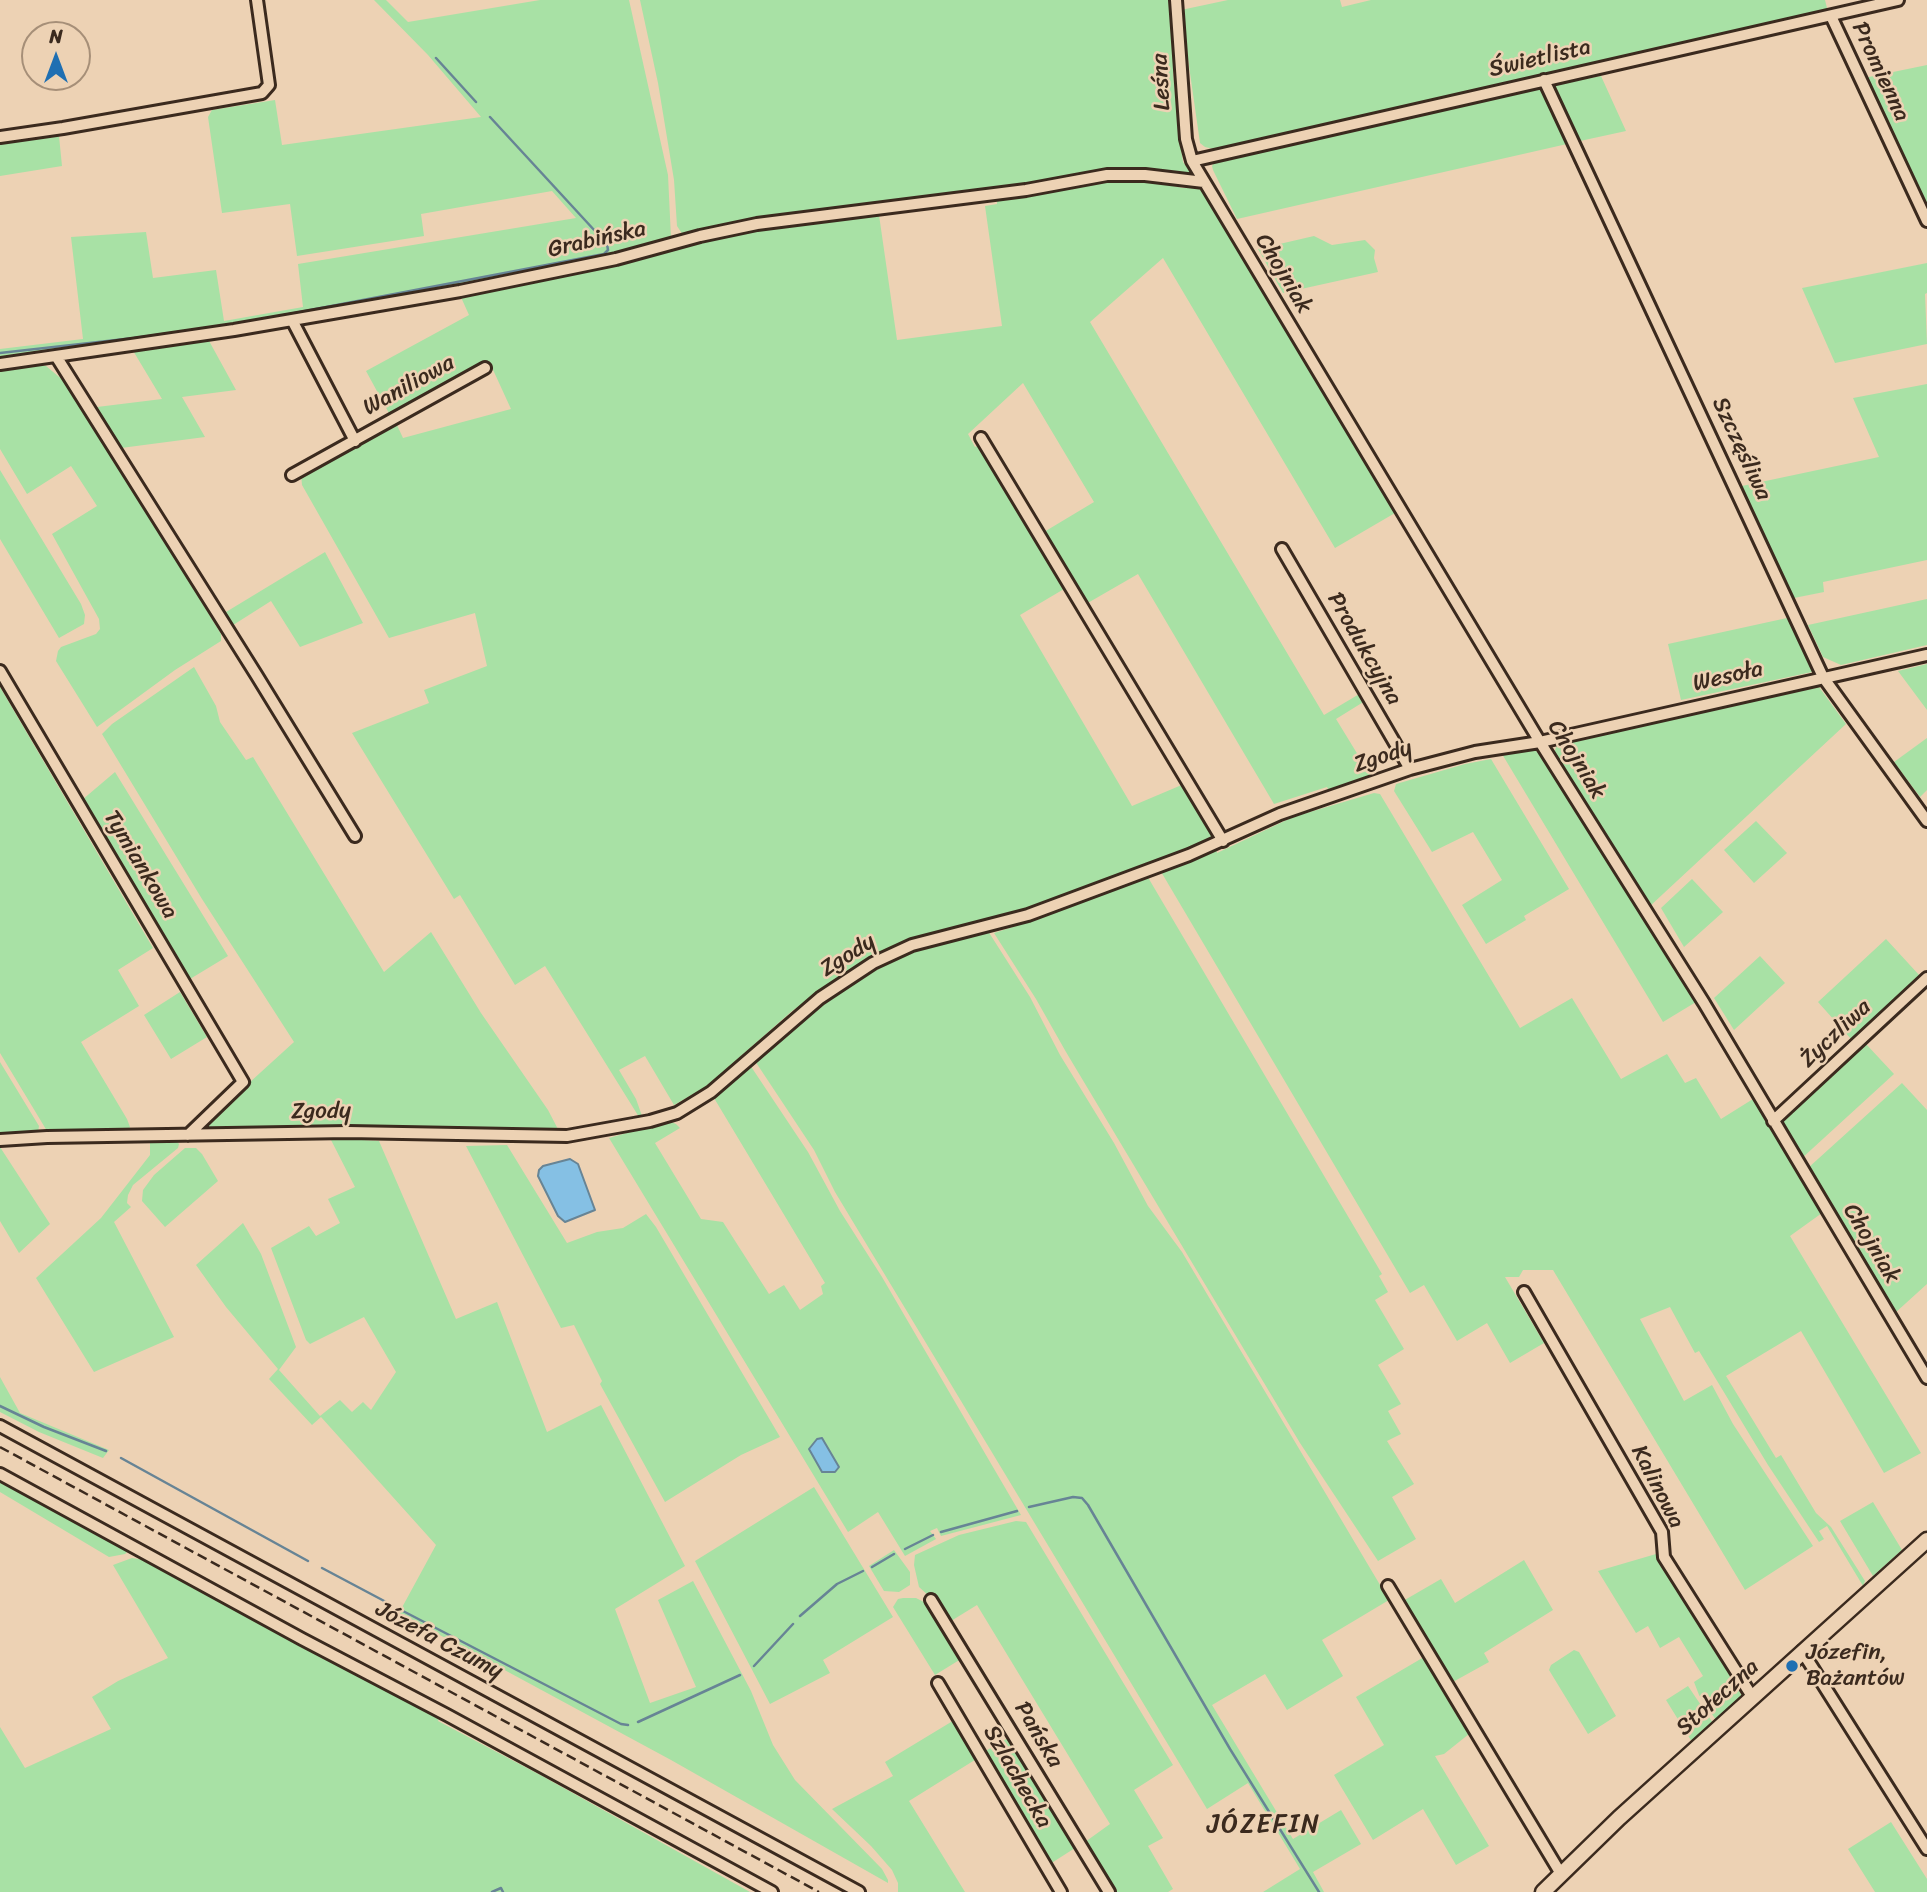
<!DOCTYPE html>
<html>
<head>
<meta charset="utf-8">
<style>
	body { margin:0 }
	#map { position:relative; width:1927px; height:1892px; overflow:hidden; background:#edd2b4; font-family:Sriracha,sans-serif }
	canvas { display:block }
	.north { position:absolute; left:21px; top:21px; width:70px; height:70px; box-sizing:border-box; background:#edd2b4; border:2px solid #a68f78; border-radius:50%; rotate:0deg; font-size:19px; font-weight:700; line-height:28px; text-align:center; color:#3b2a1e }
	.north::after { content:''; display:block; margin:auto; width:24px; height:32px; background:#1f6fb2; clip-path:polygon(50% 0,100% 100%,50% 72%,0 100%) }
</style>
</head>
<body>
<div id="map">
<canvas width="1927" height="1892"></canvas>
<div class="north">N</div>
</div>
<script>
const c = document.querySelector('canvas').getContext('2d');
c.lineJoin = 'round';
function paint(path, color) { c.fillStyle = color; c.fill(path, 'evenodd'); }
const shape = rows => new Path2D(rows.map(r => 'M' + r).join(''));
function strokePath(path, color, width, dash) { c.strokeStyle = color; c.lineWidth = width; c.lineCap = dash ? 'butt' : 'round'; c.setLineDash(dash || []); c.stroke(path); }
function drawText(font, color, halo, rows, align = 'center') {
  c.font = font + ' Sriracha,sans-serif'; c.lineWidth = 5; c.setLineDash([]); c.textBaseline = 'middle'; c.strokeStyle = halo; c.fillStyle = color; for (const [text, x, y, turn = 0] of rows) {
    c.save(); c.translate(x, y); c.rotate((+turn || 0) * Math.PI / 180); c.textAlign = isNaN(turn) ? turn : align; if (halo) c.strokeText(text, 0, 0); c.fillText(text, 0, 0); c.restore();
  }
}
paint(shape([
	[374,0,386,0,408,22,540,0,629,0,668,175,671,238,605,259,230,329,0,360,0,349,83,339,71,237,146,232,153,278,216,270,224,321,303,307,298,264,576,218,552,191,421,214,424,236,297,256,290,204,222,213,208,117,212,110,275,100,282,145,481,117,428,55],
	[640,0,1172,0,1176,58,1173,73,1179,135,1183,162,1192,174,1166,174,1140,168,1107,170,988,191,745,222,683,235,677,226,674,180,658,83],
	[1228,0,1340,0,1342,7,1371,0,1825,0,1827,8,1824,11,1780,23,1213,149,1205,147,1200,143,1181,10],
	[1927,65,1927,209,1864,78],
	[1601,76,1626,131,1580,141,1553,85],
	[1537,87,1543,90,1567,144,1237,219,1213,170,1212,166,1217,159],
	[59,136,62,166,0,176,0,144],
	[1136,178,1183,188,1199,187,1395,513,1335,548,1163,258,1090,322,1324,715,1361,693,1365,701,1336,719,1366,768,1374,767,1377,776,1329,791,1327,787,1274,804,1138,574,1086,604,1044,532,1094,502,1023,383,968,434,975,447,979,445,1064,589,1020,615,1132,806,1184,784,1215,836,1208,843,1036,909,904,942,855,968,792,1011,706,1087,674,1105,645,1056,619,1070,636,1099,642,1116,639,1117,545,966,515,985,460,895,454,899,352,733,429,703,424,690,487,666,475,613,389,638,302,485,301,474,396,423,403,438,511,409,489,361,390,415,366,371,469,315,460,295,738,234,879,215,897,340,1002,326,985,206,997,204,997,200],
	[1314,236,1332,245,1365,240,1375,250,1374,258,1378,272,1283,293,1258,249],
	[1927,263,1927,293,1925,294,1927,344,1835,363,1802,288],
	[208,339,236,390,182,397,205,437,121,448,97,407,162,399,132,349],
	[37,365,46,366,70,386,221,634,221,641,175,670,97,727,56,661,58,651,61,647,96,634,100,629,99,619,52,534,97,506,71,466,27,494,0,449,0,369],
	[1927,384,1927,560,1823,582,1824,592,1794,598,1742,486,1879,457,1853,398],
	[0,470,81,604,85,615,84,624,59,638,0,539],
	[325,552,363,623,300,647,271,601,230,627,221,611,226,612],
	[1927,599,1927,645,1841,665,1823,657,1808,625],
	[1787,618,1811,661,1814,670,1812,672,1681,700,1668,644],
	[1927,664,1927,710,1898,671],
	[194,667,216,706,220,722,246,760,253,757,384,972,431,932,481,1013,548,1110,560,1133,505,1129,324,1126,209,1130,206,1128,205,1123,294,1042,202,899,102,734,112,724],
	[0,687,153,948,118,970,139,1006,81,1042,127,1119,130,1127,127,1131,47,1131,0,1053],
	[1819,687,1846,724,1649,907,1554,753,1557,745],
	[1927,738,1927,790,1920,797,1894,762],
	[1521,751,1536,751,1545,757,1696,1002,1663,1022,1502,754],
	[1491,759,1569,889,1524,916,1526,920,1486,944,1462,905,1502,880,1473,832,1432,852,1394,791,1396,784,1465,764],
	[115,772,228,956,190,979,82,800],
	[1374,793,1380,794,1520,1028,1572,998,1621,1079,1667,1054,1685,1083,1696,1078,1721,1119,1753,1099,1822,1213,1790,1236,1921,1453,1884,1473,1801,1331,1726,1376,1776,1458,1781,1455,1816,1513,1831,1527,1865,1581,1863,1586,1827,1526,1819,1531,1824,1539,1819,1542,1768,1465,1699,1351,1695,1353,1670,1307,1640,1319,1684,1401,1712,1385,1733,1424,1813,1546,1745,1590,1553,1270,1523,1270,1519,1277,1505,1277,1544,1343,1510,1363,1487,1323,1457,1341,1424,1285,1410,1293,1160,870,1216,848,1217,853,1293,817],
	[1756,821,1787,853,1754,883,1724,850],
	[1146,874,1382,1274,1379,1276,1388,1292,1375,1300,1404,1349,1378,1365,1401,1404,1388,1411,1401,1434,1387,1441,1414,1484,1392,1497,1416,1539,1378,1561,1300,1443,1066,1052,1036,999,994,933,1041,918],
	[1692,879,1723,912,1684,947,1661,908],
	[988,931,1030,997,1060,1055,1114,1143,1148,1206,1182,1252,1389,1600,1322,1640,1343,1676,1287,1710,1265,1674,1212,1705,1293,1839,1341,1810,1361,1844,1313,1872,1324,1892,1263,1892,1300,1869,1248,1783,1207,1809,835,1192,814,1150,755,1061,798,1022,867,975,911,952],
	[1886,939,1920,976,1851,1039,1818,1002],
	[1760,956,1785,983,1734,1030,1714,998],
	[180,992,207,1037,171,1059,144,1015],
	[1866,1044,1894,1074,1801,1159,1779,1123],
	[0,1062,39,1126,38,1132,0,1133],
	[750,1065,808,1152,840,1211,882,1277,1021,1515,941,1536,937,1528,930,1531,936,1539,905,1556,878,1512,848,1532,609,1138,669,1121,676,1124,680,1128,655,1143,701,1219,723,1222,769,1294,784,1285,800,1310,823,1294,821,1286,825,1283,714,1098],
	[1902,1083,1927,1110,1927,1284,1895,1313,1808,1168],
	[330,1138,379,1141,456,1319,497,1302,547,1432,601,1405,685,1566,615,1609,650,1703,696,1687,658,1600,693,1581,751,1691,773,1745,795,1780,882,1869,888,1880,888,1883,671,1760,399,1613,436,1545,321,1417,312,1425,269,1379,278,1369,226,1307,196,1265,243,1223,261,1254,296,1347,279,1370,320,1416,340,1400,352,1412,363,1402,371,1410,396,1372,364,1317,310,1344,306,1340,271,1248,309,1226,316,1236,340,1223,328,1199,355,1187],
	[175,1139,179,1144,178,1148,133,1185,128,1195,127,1203,131,1207,114,1222,174,1337,94,1372,36,1278,101,1218,150,1155,150,1140],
	[507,1145,567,1243,597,1232,623,1228,646,1214,656,1227,780,1437,741,1455,665,1502,600,1384,602,1381,574,1325,561,1328,466,1146],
	[0,1147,50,1224,19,1253,0,1221],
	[185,1148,196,1148,202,1154,218,1181,165,1227,142,1201,143,1190,154,1175],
	[0,1377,20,1413,109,1450,103,1458,39,1432,0,1412],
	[0,1479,130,1549,125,1554,109,1557,0,1492],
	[814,1487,893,1617,823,1660,830,1673,770,1704,695,1561],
	[1873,1502,1902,1550,1873,1576,1840,1521],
	[1016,1521,1026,1522,1173,1765,1134,1790,1163,1838,1148,1846,1173,1889,1168,1892,1116,1892,1085,1842,1110,1824,977,1605,951,1621,935,1593,929,1596,919,1587,914,1565,915,1555,959,1535],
	[894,1550,910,1572,910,1585,899,1592,884,1591,869,1566],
	[1656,1554,1742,1696,1716,1720,1699,1695,1694,1682,1703,1676,1679,1637,1660,1648,1648,1626,1636,1633,1598,1571],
	[132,1558,145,1560,302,1646,401,1698,441,1714,438,1721,544,1777,750,1892,0,1892,0,1727,25,1768,111,1729,92,1697,118,1681,168,1658,113,1565],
	[1524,1560,1553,1610,1484,1653,1489,1662,1451,1683,1403,1601,1441,1579,1455,1603],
	[903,1598,916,1598,926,1603,961,1659,935,1675,893,1607,898,1599],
	[1574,1650,1579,1652,1616,1716,1588,1734,1549,1670,1551,1665],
	[1424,1657,1469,1734,1444,1754,1435,1756,1489,1846,1456,1865,1423,1809,1373,1840,1334,1775,1384,1745,1356,1697],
	[1688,1686,1713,1723,1692,1742,1666,1700],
	[956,1719,978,1758,909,1801,965,1892,898,1892,898,1883,892,1870,871,1846,832,1809,893,1776,885,1762],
	[1008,1738,1075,1848,1050,1864,982,1753],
	[1891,1822,1927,1879,1927,1892,1875,1892,1848,1849]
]), '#a8e1a5');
const water = shape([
	[570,1159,578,1164,595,1210,565,1222,558,1216,538,1176,539,1170,543,1166,570,1159],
	[822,1438,839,1467,835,1472,822,1472,809,1449,817,1439,822,1438]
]);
paint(water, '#85c0e4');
strokePath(water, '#678495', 2);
strokePath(shape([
	[436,58,476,102],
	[0,353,134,338,237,324,604,254,608,250,607,244,490,117],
	[0,1406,44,1427,106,1451],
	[121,1458,308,1561],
	[1029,1507,1073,1497,1082,1498,1088,1505,1230,1749,1319,1892],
	[941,1532,1017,1511],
	[905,1549,933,1535],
	[872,1567,894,1554],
	[322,1568,388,1603],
	[401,1610,621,1724,628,1725],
	[800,1616,837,1584,863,1571],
	[754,1666,793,1624],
	[638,1722,740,1675],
	[492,1892,501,1888,503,1892]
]), '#678495', 2.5);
const street = shape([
	[1176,0,1186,139,1192,161,1540,742,1704,1003,1927,1378],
	[1831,16,1927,221],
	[1544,80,1823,677,1927,821],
	[0,137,63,128,262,93,269,85,257,0],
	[1192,161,1898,0],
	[292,320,355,441],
	[56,356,257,676,355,836],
	[0,364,234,330,460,291,616,259,700,236,757,224,1026,190,1107,175,1145,175,1204,182],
	[981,438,1223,841],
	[292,475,485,368],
	[1282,549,1410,769],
	[0,671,243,1082,188,1135],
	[1773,1121,1927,978],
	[0,1140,47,1137,348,1132,567,1136,650,1121,677,1113,711,1092,820,998,873,963,912,945,1028,915,1189,855,1280,814,1410,769,1475,752,1540,742,1927,655],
	[1524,1292,1662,1532,1664,1557,1753,1698],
	[0,1426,859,1892],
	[0,1474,302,1639,447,1715,772,1892],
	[1388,1586,1561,1874],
	[931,1600,1109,1892],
	[1802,1651,1927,1849],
	[938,1683,1061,1892]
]);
const secondary = shape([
	[1543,1892,1619,1818,1927,1540]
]);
strokePath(street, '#3b2a1e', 16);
strokePath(secondary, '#3b2a1e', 19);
strokePath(street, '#edd2b4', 10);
strokePath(secondary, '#edd2b4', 14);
strokePath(shape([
	[0,1447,819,1892]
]), '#3b2a1e', 2.5, [10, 5]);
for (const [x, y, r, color] of [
	[1792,1666,7,"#1f6fb2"]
]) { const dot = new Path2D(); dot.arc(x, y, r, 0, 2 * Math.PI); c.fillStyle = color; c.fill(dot); strokePath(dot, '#edd2b4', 2.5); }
drawText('23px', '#3b2a1e', '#edd2b4', [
	["Świetlista",1540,59,-13],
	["Promienna",1880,72,65],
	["Leśna",1162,82,-93],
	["Grabińska",597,240,-13],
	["Chojniak",1283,274,59],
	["Waniliowa",409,386,-29],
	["Szczęśliwa",1741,449,65],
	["Produkcyjna",1364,649,60],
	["Wesoła",1728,677,-13],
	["Zgody",1383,757,-18],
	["Chojniak",1576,760,58],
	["Tymiankowa",140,865,59],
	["Zgody",848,956,-32],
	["Życzliwa",1836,1034,-43],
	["Zgody",321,1112,-1],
	["Chojniak",1871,1244,59],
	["Kalinowa",1657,1487,63],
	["Józefa Czumy",439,1641,28],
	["Stołeczna",1718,1698,-42],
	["Pańska",1038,1735,59],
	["Szlachecka",1017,1777,60]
]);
drawText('23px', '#3b2a1e', '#edd2b4', [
	["Józefin,",1806,1653],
	["Bażantów",1806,1679]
], 'left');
c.letterSpacing = '2px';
drawText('26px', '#3b2a1e', '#edd2b4', [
	["JÓZEFIN",1264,1825]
]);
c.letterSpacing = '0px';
</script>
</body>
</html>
